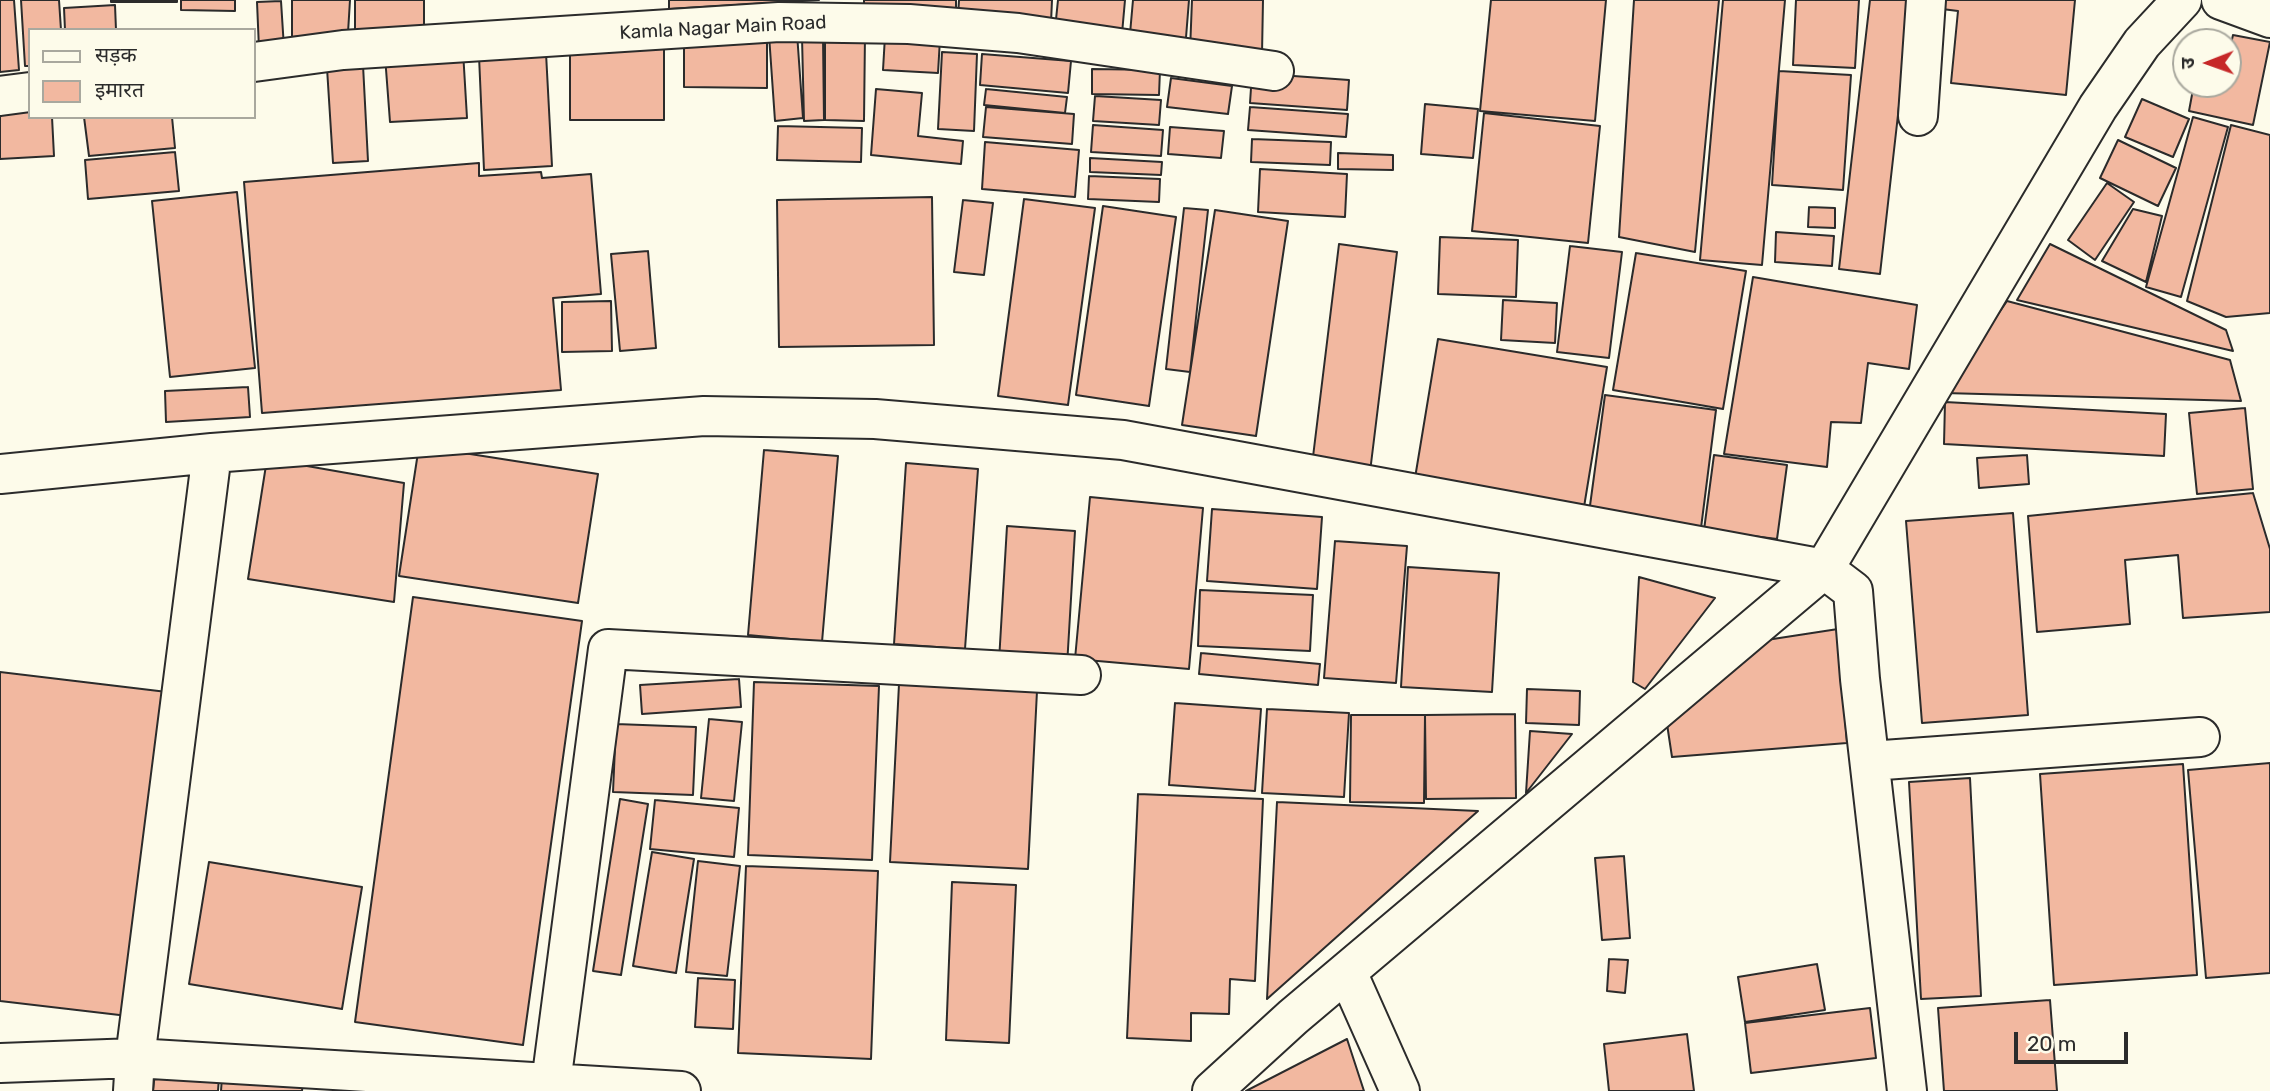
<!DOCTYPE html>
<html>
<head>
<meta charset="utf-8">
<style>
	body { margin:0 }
	#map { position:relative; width:2270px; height:1091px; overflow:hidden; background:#fdfbea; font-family:Rubik,"Noto Sans Devanagari",sans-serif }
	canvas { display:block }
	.legend { position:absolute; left:28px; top:28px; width:228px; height:91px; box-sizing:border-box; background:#fdfbea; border:2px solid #a9a89e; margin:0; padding:9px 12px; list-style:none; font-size:21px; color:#2b2b2b }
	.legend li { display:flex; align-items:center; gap:14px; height:35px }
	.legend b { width:35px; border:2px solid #a9a89e }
	.north { position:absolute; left:2172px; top:28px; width:70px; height:70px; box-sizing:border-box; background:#fdfbea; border:2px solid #a9a89e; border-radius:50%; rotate:269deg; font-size:19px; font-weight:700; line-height:28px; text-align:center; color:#2b2b2b }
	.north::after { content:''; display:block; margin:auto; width:24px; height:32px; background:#c62828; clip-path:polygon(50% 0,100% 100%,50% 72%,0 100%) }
	.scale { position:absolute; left:2014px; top:1032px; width:114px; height:32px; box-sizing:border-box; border:4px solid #2b2b2b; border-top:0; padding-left:9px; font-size:21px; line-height:24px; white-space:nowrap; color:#2b2b2b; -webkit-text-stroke:5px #fdfbea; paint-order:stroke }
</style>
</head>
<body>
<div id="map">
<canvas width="2270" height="1091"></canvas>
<ul class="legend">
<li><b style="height:9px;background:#fdfbea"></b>सड़क</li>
<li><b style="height:19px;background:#f2b8a0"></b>इमारत</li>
</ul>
<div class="north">उ</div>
<div class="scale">20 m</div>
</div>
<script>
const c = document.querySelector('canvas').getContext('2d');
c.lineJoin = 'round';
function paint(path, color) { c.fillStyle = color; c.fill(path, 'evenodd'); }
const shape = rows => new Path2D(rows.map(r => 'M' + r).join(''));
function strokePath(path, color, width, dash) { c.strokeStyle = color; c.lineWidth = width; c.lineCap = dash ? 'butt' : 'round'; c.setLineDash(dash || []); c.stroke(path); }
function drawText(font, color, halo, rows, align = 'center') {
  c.font = font + ' Rubik,sans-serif'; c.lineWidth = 5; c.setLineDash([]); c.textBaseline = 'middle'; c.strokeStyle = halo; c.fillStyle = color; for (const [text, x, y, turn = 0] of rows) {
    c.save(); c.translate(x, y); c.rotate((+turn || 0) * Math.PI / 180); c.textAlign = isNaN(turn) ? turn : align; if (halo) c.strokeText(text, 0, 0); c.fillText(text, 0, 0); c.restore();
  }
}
const building = shape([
	[0,0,14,0,19,70,0,72,0,0],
	[21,0,59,0,61,30,30,30,30,66,25,66,21,0],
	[111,0,177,0,177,2,111,2,111,0],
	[181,0,235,0,235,11,181,10,181,0],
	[292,0,350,0,348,33,292,37,292,0],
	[355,0,424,0,424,34,355,35,355,0],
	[669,0,819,0,669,9,669,0],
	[864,0,956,0,956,17,864,16,864,0],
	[959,0,1052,0,1051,23,958,17,959,0],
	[1058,0,1125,0,1121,45,1054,39,1058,0],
	[1133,0,1189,0,1185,50,1129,45,1133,0],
	[1192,0,1263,0,1262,54,1190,51,1192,0],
	[1491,0,1606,0,1595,121,1480,111,1491,0],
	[1634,0,1719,0,1695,252,1619,237,1634,0],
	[1723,0,1785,0,1762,265,1700,260,1723,0],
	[1796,0,1859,0,1855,68,1793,65,1796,0],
	[1870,0,1911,0,1880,274,1839,269,1870,0],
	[1935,0,2075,0,2066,95,1951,83,1958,11,1934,8,1935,0],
	[281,1,284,48,259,49,257,2,281,1],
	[115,5,116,30,65,30,64,8,115,5],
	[797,33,803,118,775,121,769,35,797,33],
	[825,34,865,34,864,121,825,120,825,34],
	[2233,35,2270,42,2253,125,2189,111,2194,84,2228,84,2228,57,2233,35],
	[885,36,940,39,938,73,883,70,885,36],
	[684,37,767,38,767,88,684,87,684,37],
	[802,37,823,37,824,120,804,121,802,37],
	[570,45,664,46,664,120,570,120,570,45],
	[463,51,467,118,390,122,385,56,463,51],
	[942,52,977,54,974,131,938,129,942,52],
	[546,53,552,166,484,170,479,56,546,53],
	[982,54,1071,61,1068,93,980,85,982,54],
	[363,65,368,161,333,163,327,68,363,65],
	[1092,69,1160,70,1159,95,1092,94,1092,69],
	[1779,71,1851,75,1843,190,1772,185,1779,71],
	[1252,73,1349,80,1347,110,1250,103,1252,73],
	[1171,78,1232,86,1228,114,1167,107,1171,78],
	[876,89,922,93,918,136,963,141,961,164,871,155,876,89],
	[986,89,1067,97,1065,113,984,105,986,89],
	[1095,96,1161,100,1159,125,1093,121,1095,96],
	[2142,99,2189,119,2173,157,2125,137,2142,99],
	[1425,104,1478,109,1473,158,1421,154,1425,104],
	[986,107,1074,114,1072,144,983,137,986,107],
	[1250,107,1348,114,1346,137,1248,130,1250,107],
	[30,108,30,117,52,117,54,156,0,159,0,110,30,108],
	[1484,113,1600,126,1588,243,1472,231,1484,113],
	[84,117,172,117,175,148,89,156,84,117],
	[2193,117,2228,127,2181,297,2146,287,2193,117],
	[1093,125,1163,130,1161,156,1091,152,1093,125],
	[2231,125,2270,135,2270,313,2226,317,2187,301,2231,125],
	[778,126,862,128,861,162,777,160,778,126],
	[1170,127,1224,131,1221,158,1168,154,1170,127],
	[1252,139,1331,142,1330,165,1251,162,1252,139],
	[2118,140,2176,168,2158,206,2100,178,2118,140],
	[985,142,1079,150,1075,197,982,189,985,142],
	[175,152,179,191,88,199,85,160,175,152],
	[1338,153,1393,155,1393,170,1338,169,1338,153],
	[1090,158,1162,162,1161,175,1090,172,1090,158],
	[479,163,479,176,541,172,542,178,591,174,601,294,553,298,561,390,262,413,244,182,479,163],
	[1260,169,1347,174,1345,217,1258,212,1260,169],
	[1089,176,1160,179,1159,202,1088,199,1089,176],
	[2107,183,2134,202,2095,260,2068,240,2107,183],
	[237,192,255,368,170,377,152,201,237,192],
	[932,197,934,345,779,347,777,200,932,197],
	[1024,199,1095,208,1068,405,998,396,1024,199],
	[963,200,993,203,984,275,954,272,963,200],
	[1103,206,1176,217,1149,406,1076,395,1103,206],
	[1809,207,1835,208,1835,228,1808,227,1809,207],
	[1184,208,1208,210,1190,372,1166,369,1184,208],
	[2133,209,2162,216,2146,282,2102,261,2133,209],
	[1215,210,1288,221,1256,436,1182,425,1215,210],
	[1776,232,1834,236,1832,266,1775,262,1776,232],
	[1440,237,1518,240,1516,297,1438,294,1440,237],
	[1339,244,1397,252,1370,472,1312,465,1339,244],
	[2050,244,2226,330,2233,351,2017,300,2050,244],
	[1570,246,1622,252,1609,358,1557,352,1570,246],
	[648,251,656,348,620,351,611,254,648,251],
	[1636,253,1746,271,1723,409,1613,390,1636,253],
	[1753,277,1917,305,1909,369,1868,363,1861,423,1831,422,1827,467,1724,454,1753,277],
	[1503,300,1557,303,1555,343,1501,340,1503,300],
	[611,301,612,351,562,352,562,302,611,301],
	[2007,301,2230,360,2241,401,1944,393,2007,301],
	[1438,339,1607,367,1584,507,1415,478,1438,339],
	[248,387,250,417,166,422,165,391,248,387],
	[1605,395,1716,410,1701,528,1589,513,1605,395],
	[1945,402,2166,414,2164,456,1944,444,1945,402],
	[2245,408,2253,489,2197,494,2189,413,2245,408],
	[419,446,598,474,578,603,399,576,419,446],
	[764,450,838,456,822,642,748,635,764,450],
	[1714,455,1787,465,1777,539,1704,530,1714,455],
	[2027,455,2029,484,1979,488,1977,458,2027,455],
	[267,459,404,483,394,602,248,579,267,459],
	[906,463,978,469,965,649,894,644,906,463],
	[2253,493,2270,549,2270,612,2183,618,2178,555,2125,560,2130,624,2037,632,2028,516,2253,493],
	[1090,497,1203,508,1189,669,1075,659,1090,497],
	[1212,509,1322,517,1317,589,1207,581,1212,509],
	[2013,513,2028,715,1922,723,1906,521,2013,513],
	[1007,526,1075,531,1067,666,999,661,1007,526],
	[1335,541,1407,546,1396,683,1324,678,1335,541],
	[1408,567,1499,573,1492,692,1401,687,1408,567],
	[1639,577,1715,598,1645,689,1633,682,1639,577],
	[1200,590,1313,595,1310,651,1198,646,1200,590],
	[413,597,582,621,523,1045,355,1022,413,597],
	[1838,629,1847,743,1672,757,1667,724,1760,641,1838,629],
	[1201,653,1320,664,1318,685,1199,674,1201,653],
	[0,672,167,692,128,1016,0,1001,0,672],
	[739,679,741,707,642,714,640,685,739,679],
	[754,682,879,686,872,860,748,855,754,682],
	[899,684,1037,691,1028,869,890,862,899,684],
	[1527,689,1580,691,1579,725,1526,723,1527,689],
	[1175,703,1261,709,1255,791,1169,785,1175,703],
	[1267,709,1349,713,1344,797,1262,793,1267,709],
	[1515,714,1516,798,1426,799,1425,715,1515,714],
	[1351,715,1425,715,1424,803,1350,802,1351,715],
	[709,719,742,722,734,801,701,798,709,719],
	[616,724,696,727,693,795,613,792,616,724],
	[1530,731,1572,734,1526,793,1530,731],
	[2270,763,2270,973,2206,978,2188,770,2270,763],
	[2183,764,2197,975,2054,985,2040,774,2183,764],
	[1970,778,1981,996,1921,999,1909,782,1970,778],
	[1138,794,1263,799,1255,981,1230,979,1229,1014,1191,1013,1191,1041,1127,1038,1138,794],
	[620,799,648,804,621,975,593,971,620,799],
	[655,800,739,808,734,857,650,849,655,800],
	[1277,802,1478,811,1267,999,1277,802],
	[652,852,694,859,676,973,633,966,652,852],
	[1624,856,1630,938,1602,940,1595,858,1624,856],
	[698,861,740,866,727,976,686,972,698,861],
	[209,862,362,887,342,1009,189,984,209,862],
	[746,866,878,871,871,1059,738,1053,746,866],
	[952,882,1016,885,1009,1043,946,1040,952,882],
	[1609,959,1628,960,1625,993,1607,991,1609,959],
	[1817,964,1825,1010,1745,1022,1738,977,1817,964],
	[698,978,735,980,733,1029,695,1027,698,978],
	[2050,1000,2057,1091,1944,1091,1938,1008,2050,1000],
	[1870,1008,1876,1058,1751,1073,1745,1023,1870,1008],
	[1687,1034,1694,1091,1609,1091,1604,1044,1687,1034],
	[1347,1039,1364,1091,1246,1091,1347,1039],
	[155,1071,219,1077,218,1091,153,1091,155,1071],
	[222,1077,303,1082,302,1091,221,1091,222,1077]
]);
paint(building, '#f2b8a0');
strokePath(building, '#2b2b2b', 2);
const minor = shape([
	[2221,0,2270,18],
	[254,62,343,50,779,22,909,24,1018,33,1274,71],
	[0,96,30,92],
	[1918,116,1926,0],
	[212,453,135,1058,681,1091],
	[0,474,212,453,704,416,875,419,1123,440,1824,569,1293,1017,1212,1091],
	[1870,761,2200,737],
	[1347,972,1400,1091],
	[0,1063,135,1058,133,1091],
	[551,1083,608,649,1081,675],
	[1907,1091,1860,679,1853,591,1824,569,2098,107,2142,43,2182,0]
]);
strokePath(minor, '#2b2b2b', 42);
strokePath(minor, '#fdfbea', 38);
drawText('19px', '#2b2b2b', '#fdfbea', [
	["Kamla Nagar Main Road",723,28,-3]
]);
</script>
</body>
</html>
